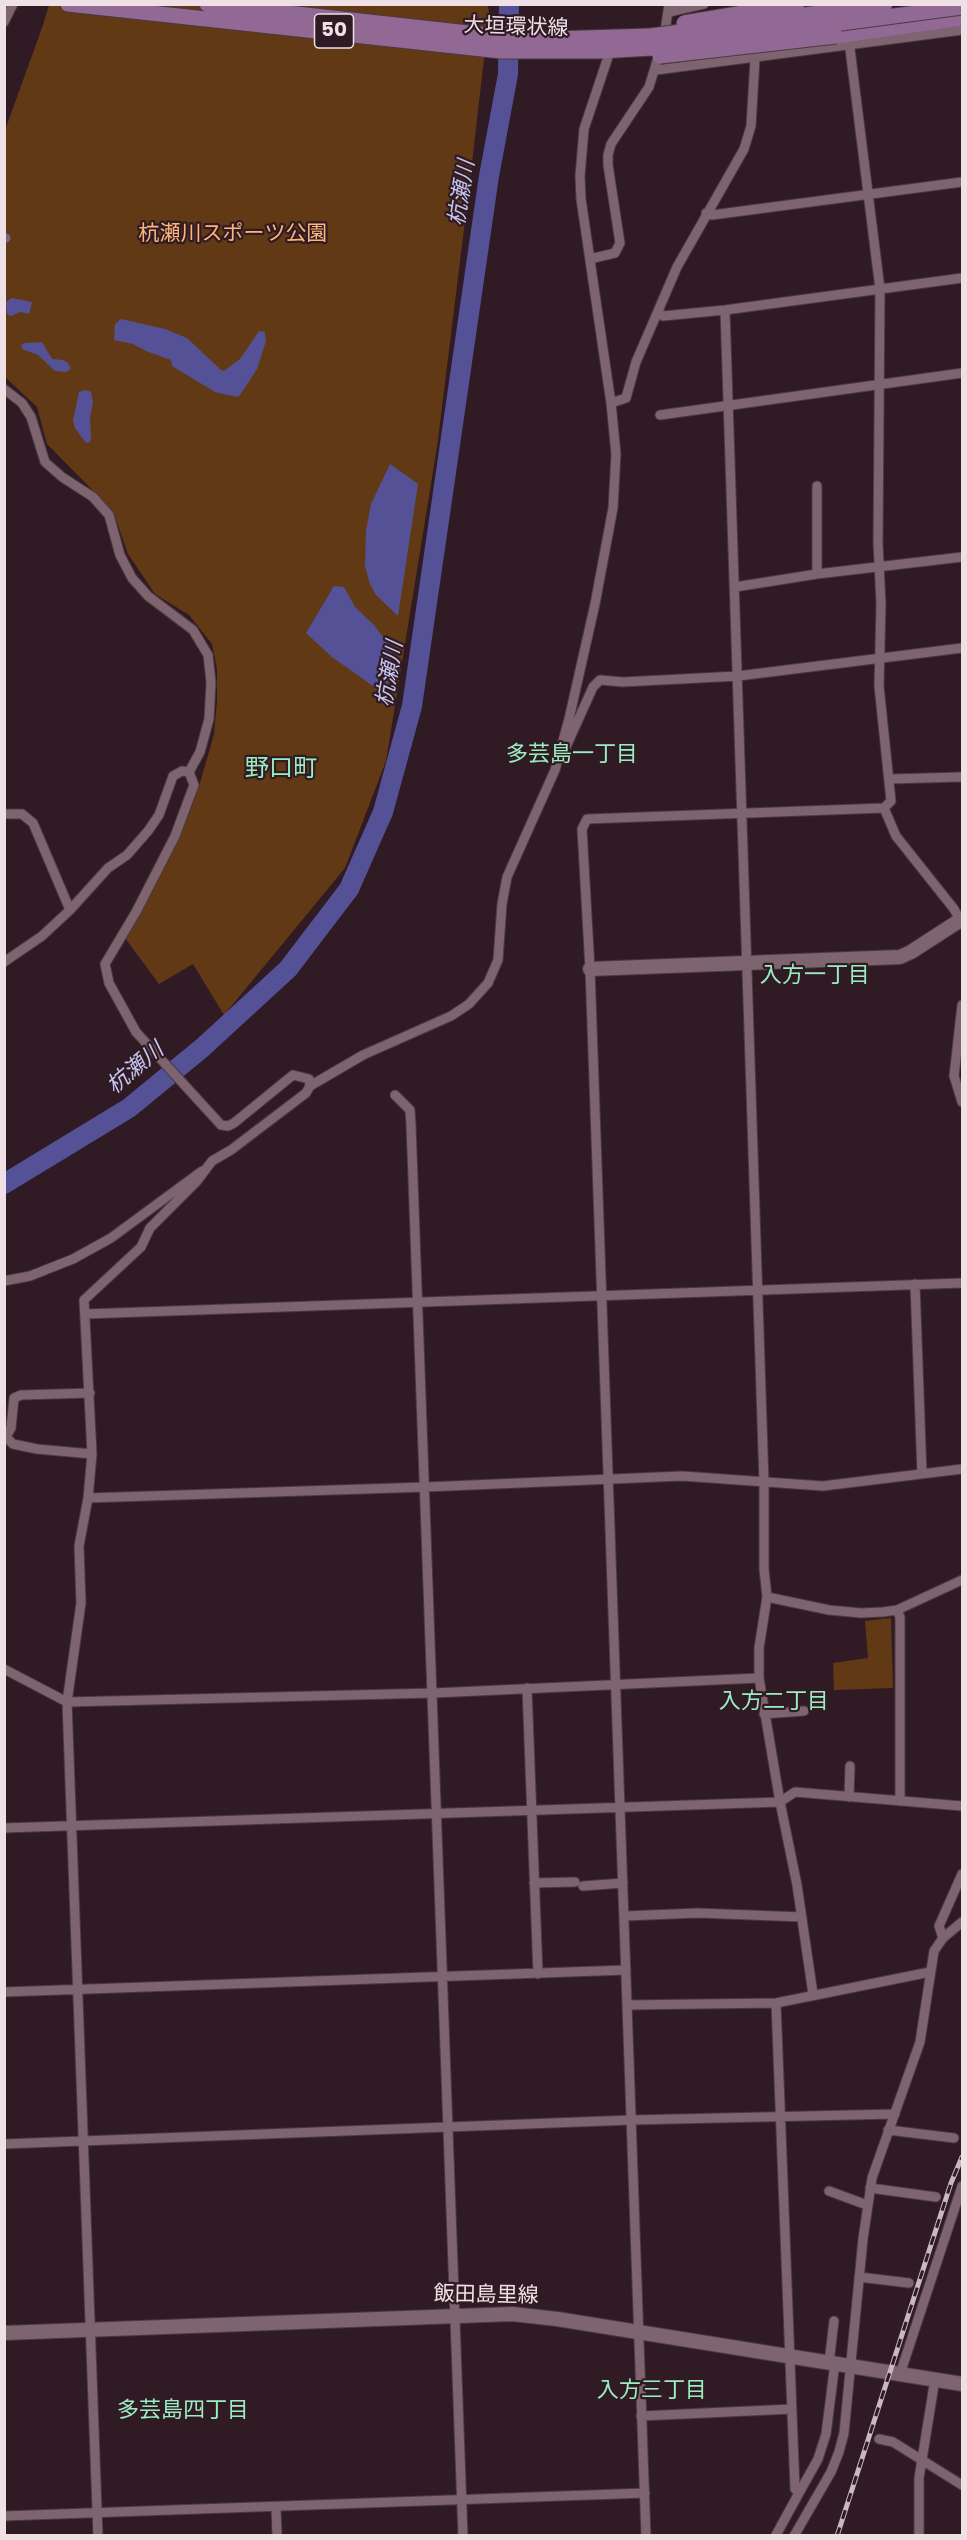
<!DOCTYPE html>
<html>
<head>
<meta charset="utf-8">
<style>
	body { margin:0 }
	#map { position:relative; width:967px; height:2540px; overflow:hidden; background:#301b24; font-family:Poppins,sans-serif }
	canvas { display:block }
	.frame { position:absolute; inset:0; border:6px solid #efe0e6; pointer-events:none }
</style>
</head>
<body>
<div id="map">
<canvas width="967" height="2540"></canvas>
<div class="frame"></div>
</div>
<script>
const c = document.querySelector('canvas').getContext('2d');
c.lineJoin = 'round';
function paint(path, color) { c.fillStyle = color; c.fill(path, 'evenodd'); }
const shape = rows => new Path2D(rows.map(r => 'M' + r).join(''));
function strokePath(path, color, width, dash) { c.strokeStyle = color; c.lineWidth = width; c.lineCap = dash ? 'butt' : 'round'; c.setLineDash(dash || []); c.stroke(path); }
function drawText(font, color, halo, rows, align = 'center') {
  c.font = font + ' Poppins,"Noto Sans JP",sans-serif'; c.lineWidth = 4.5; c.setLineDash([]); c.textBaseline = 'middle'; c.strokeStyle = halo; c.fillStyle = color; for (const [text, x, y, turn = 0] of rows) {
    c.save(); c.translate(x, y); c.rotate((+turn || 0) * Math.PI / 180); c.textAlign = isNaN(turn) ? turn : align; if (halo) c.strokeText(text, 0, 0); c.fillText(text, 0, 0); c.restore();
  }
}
paint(shape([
	[49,5,488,5,489,15,469,189,437,447,386,761,345,868,224,1015,193,964,159,984,125,938,176,844,200,783,214,734,217,702,217,669,212,644,189,615,155,594,128,554,113,511,47,444,37,407,5,377,4,133,43,25],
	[891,1618,893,1688,834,1690,833,1663,868,1658,865,1621]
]), '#613915');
paint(shape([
	[12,298,32,302,29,314,20,312,11,316,7,314,6,302],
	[121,319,165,329,187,338,221,370,224,371,240,359,259,331,265,332,266,341,257,369,240,395,237,397,215,392,172,366,171,360,146,351,133,344,114,340,115,324],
	[42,342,52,359,63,360,68,363,71,369,66,372,55,371,38,355,22,349,21,345,25,343],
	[86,390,91,392,93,402,90,418,91,438,90,442,86,443,75,428,73,420,79,392],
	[390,464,418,484,398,616,376,595,370,584,365,566,366,531,371,504],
	[334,586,344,587,355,607,374,625,393,650,385,700,373,686,332,657,306,633]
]), '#555197');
strokePath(shape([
	[4,1184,129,1108,202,1048,288,969,349,889,383,812,412,706,489,176,508,74,509,4]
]), '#555197', 20);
const street = shape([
	[669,12,704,4],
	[4,22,13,4],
	[664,38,669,4],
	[849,41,880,289,878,543,881,604,879,686,891,801,884,808,896,836,954,909,962,924],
	[656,70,962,30],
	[706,213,712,215,962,182],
	[4,237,6,238],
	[590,259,615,253,620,243,608,165,608,155,611,144,649,87,660,51],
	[725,310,764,1481,764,1569,767,1597,759,1648,759,1678,780,1802,797,1885,813,1994],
	[658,312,663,316,725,310,962,278],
	[4,389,22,403,31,417,45,462,62,477,93,497,109,515,120,555,132,578,148,596,193,630,208,655,211,682,209,719,200,752,189,772],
	[611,403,626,398,636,362,677,267,744,149,751,126,756,43],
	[660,415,962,373],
	[817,486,817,574],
	[735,587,817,574,962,557],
	[565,749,593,687,600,680,623,682,738,676,962,648],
	[889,779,962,777],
	[4,814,22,814,33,823,70,910],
	[4,962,42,936,70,910,108,868,127,855,148,831,159,815,173,776,182,771,189,772,194,785,175,836,136,912,105,964,109,983,136,1032,221,1125,228,1126,234,1123,293,1075,309,1079,310,1086],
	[962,1005,954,1076,962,1102],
	[395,1095,410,1110,411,1125,463,2536],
	[4,1281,30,1276,73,1259,111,1238,202,1171],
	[915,1284,922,1474],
	[85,1314,962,1283],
	[4,1435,13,1444,37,1449,92,1454],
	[7,1435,11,1428,14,1398,21,1395,90,1393],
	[88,1498,426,1487,682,1476,823,1486,962,1469],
	[767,1597,829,1610,861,1613,883,1612,897,1610,962,1580],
	[897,1610,900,1617,900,1801],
	[4,1669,67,1702,434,1693,759,1678],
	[527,1688,538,1974],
	[764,1714,804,1711],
	[849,1797,850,1766],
	[4,1828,780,1802,795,1792,962,1806],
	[534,1883,575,1882],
	[583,1886,623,1883],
	[625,1916,698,1913,802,1917],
	[943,1938,939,1926,962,1874],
	[4,1992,626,1970],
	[627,2005,776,2003,930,1972],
	[888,2130,954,2138],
	[4,2144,631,2120,895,2114],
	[870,2188,936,2197],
	[829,2191,867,2205],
	[859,2277,909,2283],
	[829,2363,834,2321],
	[900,2374,962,2186],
	[641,2416,792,2409],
	[879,2439,893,2442,962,2485],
	[799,2493,818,2459,826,2434,835,2363],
	[276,2507,277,2536],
	[4,2516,645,2493],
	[776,2535,799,2493,795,2489,776,2003],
	[98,2536,67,1702,81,1603,79,1546,88,1498,92,1454,84,1300,141,1247,150,1228,197,1181,212,1161,231,1150,306,1093,310,1086,363,1055,451,1016,469,1004,488,983,498,960,502,904,507,877,555,770,569,719,595,604,613,508,616,454,611,403,581,199,580,176,584,129,610,51],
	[646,2536,590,969,582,829,587,819,884,808],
	[794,2536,831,2472,839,2452,844,2433,863,2239,872,2178,920,2042,934,1951,943,1938,962,1922],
	[919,2536,919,2478,935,2379]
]);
const secondary = shape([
	[590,969,900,957,911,952,962,919],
	[4,2333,512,2314,557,2319,962,2384]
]);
const primary = shape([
	[68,4,501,51,600,51,652,48],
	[207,4,504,37,551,39,651,36],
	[836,36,962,18]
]);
strokePath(street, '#4b3a42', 11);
strokePath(secondary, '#4b3a42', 16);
strokePath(primary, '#4b3a42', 17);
strokePath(street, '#7e646f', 9);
strokePath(secondary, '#7e646f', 14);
strokePath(primary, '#916994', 15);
const rail = shape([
	[837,2536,951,2183,962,2157]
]);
strokePath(rail, '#c8b8bf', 5);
strokePath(rail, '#301b24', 3, [9]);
const primaryBridge = shape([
	[684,23,797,4],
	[651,36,885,4],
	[652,48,962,7],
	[660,56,836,36]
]);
strokePath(primaryBridge, '#4b3a42', 17, []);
strokePath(primaryBridge, '#916994', 15);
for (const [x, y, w] of [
	[334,31,39]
]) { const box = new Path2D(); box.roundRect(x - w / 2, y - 17, w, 34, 4.5); c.fillStyle = '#301b24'; c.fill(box); strokePath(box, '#efe0e6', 1.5); }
drawText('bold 20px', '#efe0e6', null, [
	["50",334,31]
]);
drawText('21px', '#efe0e6', '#301b24', [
	["大垣環状線",516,28,2],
	["飯田島里線",486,2296,1]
]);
drawText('21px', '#feb57b', '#301b24', [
	["杭瀬川スポーツ公園",233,235]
]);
drawText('italic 22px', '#c5c6ef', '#301b24', [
	["杭瀬川",463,193,-81],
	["杭瀬川",391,674,-80],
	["杭瀬川",136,1069,-40]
]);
drawText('22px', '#9aecc1', '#301b24', [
	["多芸島一丁目",572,755],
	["入方一丁目",815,976],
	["入方二丁目",774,1702],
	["入方三丁目",652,2391],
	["多芸島四丁目",183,2411]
]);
drawText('24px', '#9aecc1', '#301b24', [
	["野口町",281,770]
]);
</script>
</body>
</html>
